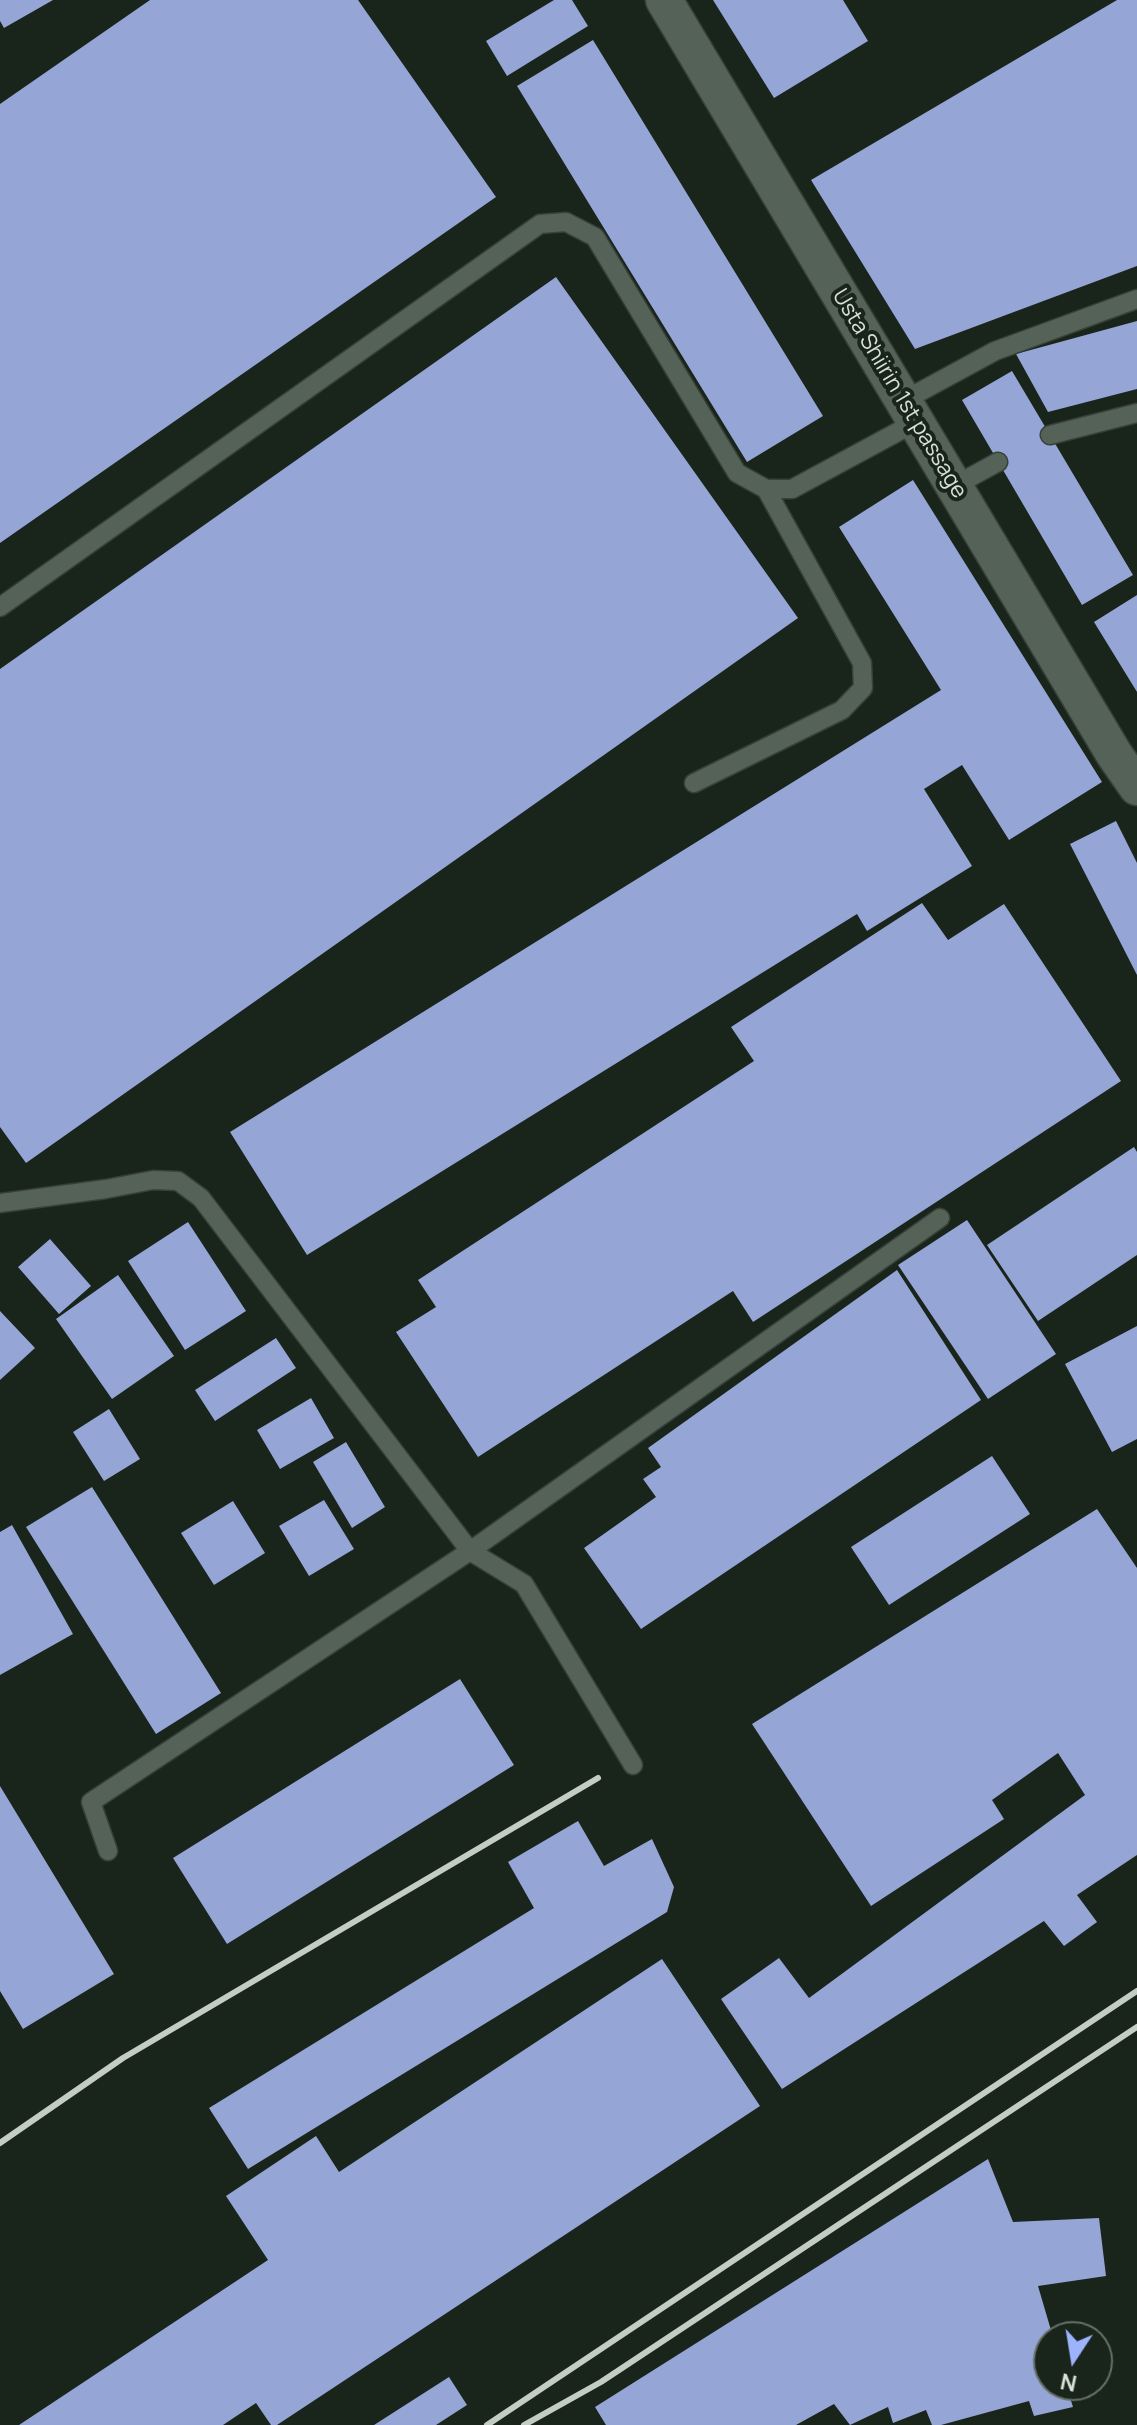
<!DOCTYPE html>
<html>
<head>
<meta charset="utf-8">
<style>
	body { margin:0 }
	#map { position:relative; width:1137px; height:2425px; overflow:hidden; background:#19241b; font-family:Manrope,sans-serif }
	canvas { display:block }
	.north { position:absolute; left:1033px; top:2321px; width:80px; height:80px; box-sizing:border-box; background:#19241b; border:2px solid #656f67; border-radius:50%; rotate:192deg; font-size:22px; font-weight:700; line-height:32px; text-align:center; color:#d8e0da }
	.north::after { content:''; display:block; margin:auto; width:28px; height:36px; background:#9db4fd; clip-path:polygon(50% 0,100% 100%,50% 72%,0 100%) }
</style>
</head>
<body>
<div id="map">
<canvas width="1137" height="2425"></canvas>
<div class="north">N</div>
</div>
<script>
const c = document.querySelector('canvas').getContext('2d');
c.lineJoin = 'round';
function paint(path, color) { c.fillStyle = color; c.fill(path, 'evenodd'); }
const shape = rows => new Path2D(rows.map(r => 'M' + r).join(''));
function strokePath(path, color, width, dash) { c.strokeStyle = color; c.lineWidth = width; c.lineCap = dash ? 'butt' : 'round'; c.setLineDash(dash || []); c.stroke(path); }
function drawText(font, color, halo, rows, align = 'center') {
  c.font = font + ' Manrope,sans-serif'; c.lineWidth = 8; c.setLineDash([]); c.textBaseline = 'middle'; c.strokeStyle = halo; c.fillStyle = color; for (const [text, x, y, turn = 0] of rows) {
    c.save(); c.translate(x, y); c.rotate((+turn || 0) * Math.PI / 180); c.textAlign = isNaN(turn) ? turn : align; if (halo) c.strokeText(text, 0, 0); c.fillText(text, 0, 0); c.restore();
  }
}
paint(shape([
	[0,0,53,0,4,28,0,21],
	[150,0,358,0,496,197,0,543,0,104],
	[554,0,572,0,588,26,507,76,486,41],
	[713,0,843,0,868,41,774,98],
	[1117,0,1137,0,1137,266,915,349,811,180],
	[593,40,823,416,747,462,517,86],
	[556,277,798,618,26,1163,0,1127,0,669],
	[1137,321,1137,389,1048,412,1016,354],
	[1012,371,1133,575,1082,605,962,400],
	[913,480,1102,782,1009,840,962,765,924,789,972,866,867,931,857,914,307,1255,230,1132,941,690,839,527],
	[1137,595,1137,692,1094,622],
	[1116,821,1137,863,1137,975,1070,844],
	[922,903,948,940,1004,904,1121,1081,753,1322,733,1291,478,1457,396,1332,436,1307,418,1280,754,1061,731,1027],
	[1134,1147,1137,1152,1137,1255,1038,1321,987,1245],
	[967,1220,1056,1354,988,1399,898,1265],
	[188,1222,246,1311,185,1350,128,1261],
	[50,1239,91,1286,59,1314,18,1267],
	[897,1270,981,1400,641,1629,584,1548,656,1497,643,1479,661,1467,648,1448],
	[118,1275,174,1356,112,1399,56,1319],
	[0,1311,35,1348,0,1380],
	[1137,1326,1137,1439,1112,1452,1065,1364],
	[276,1338,296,1368,215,1421,195,1390],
	[311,1398,334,1438,280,1469,257,1430],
	[109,1409,140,1459,104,1481,73,1432],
	[346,1442,385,1507,352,1528,313,1462],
	[992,1456,1030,1514,889,1605,851,1547],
	[92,1487,221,1693,156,1734,26,1527],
	[324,1500,354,1549,309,1576,279,1526],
	[233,1501,265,1553,214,1585,181,1533],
	[1097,1509,1137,1568,1137,1855,1077,1895,1097,1922,1064,1946,1044,1921,782,2089,721,1999,779,1958,809,1998,1085,1795,1058,1753,992,1800,1004,1819,871,1906,752,1724],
	[12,1525,73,1634,0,1675,0,1532],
	[460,1679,514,1765,227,1944,173,1858],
	[0,1786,114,1974,23,2029,0,1991],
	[578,1821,604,1866,652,1839,674,1887,667,1912,248,2169,209,2108,534,1908,508,1862],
	[662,1959,760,2106,277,2425,271,2425,256,2403,223,2425,19,2425,268,2260,226,2196,316,2136,339,2172],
	[988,2159,1013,2222,1099,2218,1106,2276,1038,2286,1053,2337,1049,2337,1049,2385,1066,2385,1073,2407,1034,2416,1029,2401,941,2425,932,2425,926,2410,893,2423,888,2407,850,2425,834,2404,796,2425,606,2425,595,2407],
	[449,2377,467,2405,436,2425,374,2425]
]), '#95a5d6');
const service = shape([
	[903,401,995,351,1137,299],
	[1050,435,1137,413],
	[954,486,998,462],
	[0,607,540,224,566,222,595,237,737,473,766,489,792,489,916,422],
	[694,783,842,710,863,688,862,663,766,489],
	[0,1203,106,1189,153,1180,178,1181,201,1198,470,1551,524,1584,633,1765],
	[108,1851,91,1802,470,1551,940,1218]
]);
const minor = shape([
	[664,0,1114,754,1137,787]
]);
strokePath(service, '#374039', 21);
strokePath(minor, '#374039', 39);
strokePath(service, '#556257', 18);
strokePath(minor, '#556257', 36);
strokePath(shape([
	[0,2143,123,2058,598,1778],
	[487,2425,1137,1991],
	[524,2425,601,2382,1137,2027]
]), '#c4ccc6', 6);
drawText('22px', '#d8e0da', '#19241b', [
	["Usta Shiirin 1st passage",899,394,59]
]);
</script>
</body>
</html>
